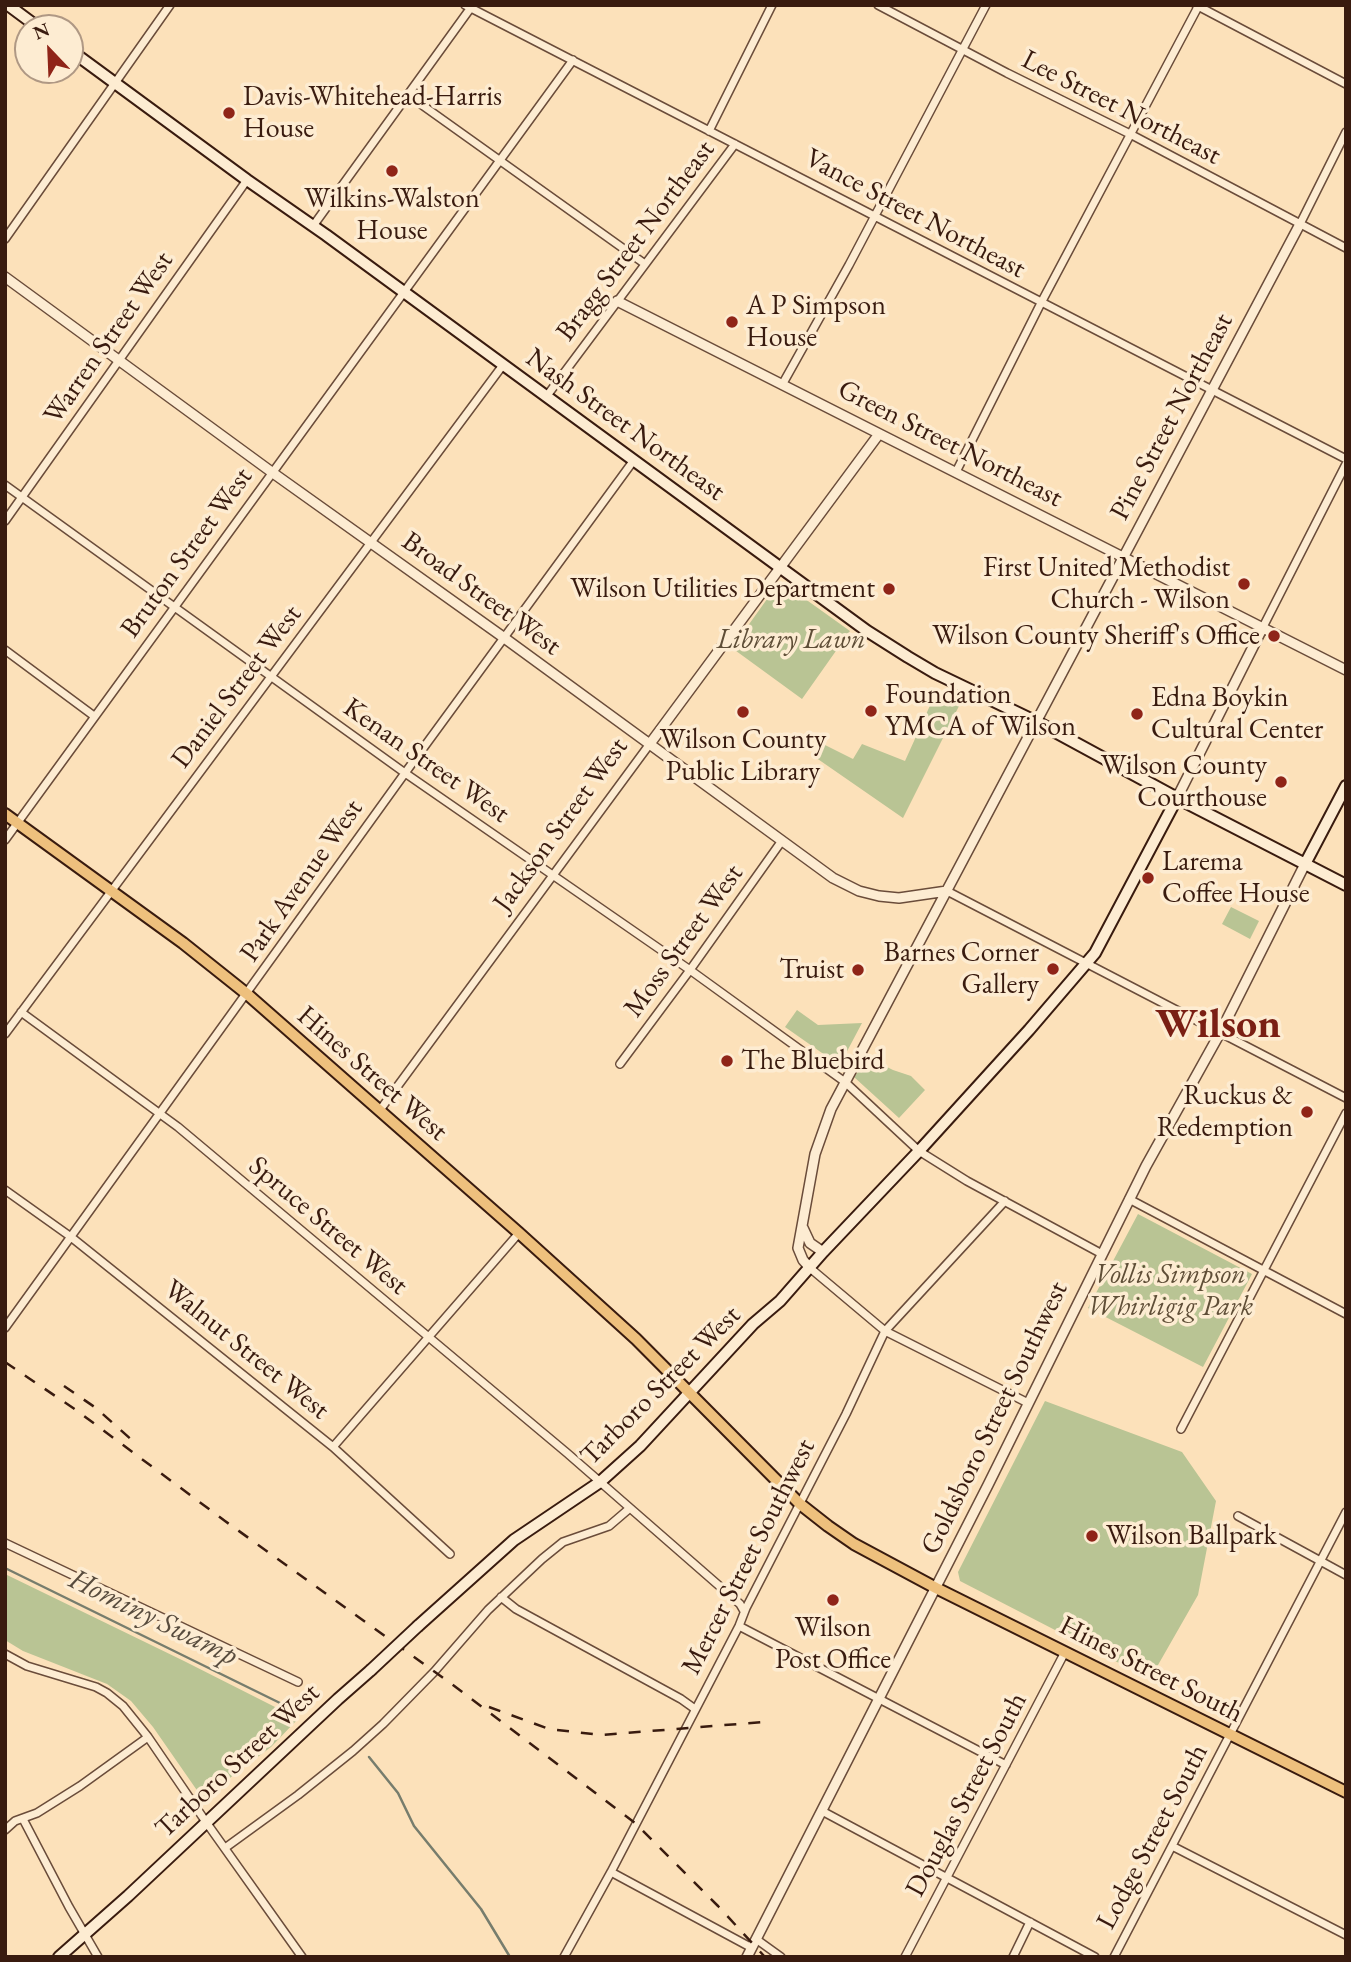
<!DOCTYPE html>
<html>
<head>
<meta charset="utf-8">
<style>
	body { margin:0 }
	#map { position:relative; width:1351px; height:1962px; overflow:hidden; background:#fce1ba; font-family:"EB Garamond",serif }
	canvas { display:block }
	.frame { position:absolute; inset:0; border:7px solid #391b0f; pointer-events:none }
	.north { position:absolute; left:14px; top:14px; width:70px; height:70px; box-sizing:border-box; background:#fdecd2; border:2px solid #af9884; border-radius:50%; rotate:337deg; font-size:19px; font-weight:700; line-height:28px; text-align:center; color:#391b0f }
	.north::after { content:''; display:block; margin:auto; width:24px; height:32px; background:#8f2418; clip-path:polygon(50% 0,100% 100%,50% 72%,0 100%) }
</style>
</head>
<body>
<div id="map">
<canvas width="1351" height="1962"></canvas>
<div class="frame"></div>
<div class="north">N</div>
</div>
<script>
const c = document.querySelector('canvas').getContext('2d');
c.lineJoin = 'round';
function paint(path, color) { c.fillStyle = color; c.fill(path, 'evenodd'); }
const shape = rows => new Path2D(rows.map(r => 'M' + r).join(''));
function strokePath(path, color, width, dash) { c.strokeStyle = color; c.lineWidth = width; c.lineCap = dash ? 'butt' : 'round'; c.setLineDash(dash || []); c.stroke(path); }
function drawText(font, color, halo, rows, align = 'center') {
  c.font = font + ' "EB Garamond",serif'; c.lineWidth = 7; c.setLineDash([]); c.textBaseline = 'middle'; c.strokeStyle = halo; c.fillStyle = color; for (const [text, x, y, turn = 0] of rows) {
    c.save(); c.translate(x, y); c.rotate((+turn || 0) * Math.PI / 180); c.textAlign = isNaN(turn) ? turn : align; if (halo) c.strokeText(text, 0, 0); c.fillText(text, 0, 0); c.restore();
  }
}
paint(shape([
	[780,581,850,631,802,699,732,648],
	[937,690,962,700,903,818,812,755,821,743,853,759,862,744,905,761],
	[1231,907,1259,921,1250,939,1222,924],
	[797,1010,818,1025,862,1023,844,1057,840,1060,832,1060,785,1027],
	[869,1058,893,1070,911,1076,925,1090,899,1118,854,1077],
	[1138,1214,1252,1274,1203,1367,1088,1308],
	[1045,1401,1182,1452,1216,1501,1198,1595,1150,1679,960,1581,958,1572],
	[5,1574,184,1661,277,1708,297,1720,271,1747,231,1777,215,1794,203,1799,153,1727,131,1701,107,1684,23,1651,5,1640]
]), '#b9c494');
strokePath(shape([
	[5,1568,282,1704],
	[369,1757,398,1793,414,1826,481,1909,510,1957]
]), '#777d6d', 2.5);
const minor = shape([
	[465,5,1346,459],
	[878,5,1007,73,1130,134,1346,248],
	[1196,5,1346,84],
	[408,95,645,264],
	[709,131,772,5],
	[1300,224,1346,132],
	[313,226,472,6],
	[5,239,170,5],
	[782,385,849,265,986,5],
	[546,397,735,144],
	[956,472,1041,303,1199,5],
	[5,485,405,773,690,970,845,1082,919,1151,967,1181,1102,1254],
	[5,521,247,180],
	[1263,627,1346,464],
	[5,650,94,716],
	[5,840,573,60],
	[947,891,1346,1098],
	[21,1012,178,1127,567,1453,740,1604,744,1611],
	[5,1034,503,365],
	[620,1064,690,970,781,842],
	[380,1110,649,745],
	[5,1190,71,1237,333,1447,450,1554],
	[1129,1199,1346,1314],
	[810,1268,885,1331,1028,1403],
	[5,1328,405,773,634,460],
	[1181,1429,1346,1113],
	[333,1447,519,1233],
	[1238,1516,1346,1575],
	[5,1543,298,1682],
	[501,1597,516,1609,681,1699,695,1709],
	[739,1626,1006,1765],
	[5,1654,27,1666,96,1687,107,1693,123,1706,148,1737,206,1822,302,1957],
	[822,1811,1095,1957],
	[23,1819,69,1907,98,1957],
	[5,1830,15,1821,37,1813,80,1786,148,1737],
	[1172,1846,1346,1935],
	[225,1848,298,1795,353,1751,383,1724,434,1672,488,1610,542,1559,563,1542,609,1526,630,1508],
	[611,1872,752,1948],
	[756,1939,781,1957],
	[564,1957,611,1872,739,1626,746,1608,846,1414,885,1331,1005,1201],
	[905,1957,1065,1652],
	[1013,1957,1030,1922],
	[1114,1957,1346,1512]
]);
const tertiary = shape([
	[5,277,273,473,503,637,833,878,859,891,879,896,899,898,947,891],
	[617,301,1346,670],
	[649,745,879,434],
	[1177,798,1263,627],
	[803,1228,810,1243,823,1252],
	[810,1268,803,1260,798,1248,815,1154,831,1109,1300,224],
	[747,1957,988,1485,1146,1166,1220,1033,1305,864]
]);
const secondary = shape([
	[8,5,39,28],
	[70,50,247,180,326,235,867,631,908,657,935,673,1037,722,1177,798,1346,885],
	[1305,864,1346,786],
	[418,1626,514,1540,600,1482,640,1446,753,1324,780,1301,823,1252,919,1151,1029,1030,1095,953,1177,798],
	[59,1957,128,1896,338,1699,371,1670]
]);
const primary = shape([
	[5,814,183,943,247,994,519,1233,636,1339,800,1504,828,1526,854,1544,936,1588,1346,1792]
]);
strokePath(minor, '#6a4c3a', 10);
strokePath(tertiary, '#6a4c3a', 12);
strokePath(secondary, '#391b0f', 14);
strokePath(primary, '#391b0f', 14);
strokePath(minor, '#fdecd2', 7);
strokePath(tertiary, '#fdecd2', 9);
strokePath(secondary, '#fdecd2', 10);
strokePath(primary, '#eec07d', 10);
strokePath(shape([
	[5,1362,76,1410,225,1521,453,1685,635,1823,718,1906,765,1957],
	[64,1386,96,1408,133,1441],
	[489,1707,549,1729,601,1735,763,1722]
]), '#391b0f', 2.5, [12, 12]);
const secondaryBridge = shape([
	[371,1670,418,1626]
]);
strokePath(secondaryBridge, '#391b0f', 14, []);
strokePath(secondaryBridge, '#fdecd2', 10);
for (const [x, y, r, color] of [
	[229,113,7,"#8f2418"],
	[392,171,7,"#8f2418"],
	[732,322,7,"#8f2418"],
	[1244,584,7,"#8f2418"],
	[889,589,7,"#8f2418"],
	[1274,636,7,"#8f2418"],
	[871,711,7,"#8f2418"],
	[743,712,7,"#8f2418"],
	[1137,714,7,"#8f2418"],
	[1281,782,7,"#8f2418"],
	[1148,878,7,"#8f2418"],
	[1053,969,7,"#8f2418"],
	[858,970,7,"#8f2418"],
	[727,1061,7,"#8f2418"],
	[1307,1112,7,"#8f2418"],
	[1092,1536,7,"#8f2418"],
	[833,1600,7,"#8f2418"]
]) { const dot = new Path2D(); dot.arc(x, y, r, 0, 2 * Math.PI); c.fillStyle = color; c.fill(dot); strokePath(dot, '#fdecd2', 2.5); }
drawText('28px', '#391b0f', '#fdecd2', [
	["Davis-Whitehead-Harris",243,97],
	["House",243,129],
	["Wilkins-Walston",392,199,"center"],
	["House",392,231,"center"],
	["A P Simpson",746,306],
	["House",746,338],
	["First United Methodist",1230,568,"right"],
	["Church - Wilson",1230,600,"right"],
	["Wilson Utilities Department",875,589,"right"],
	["Wilson County Sheriff's Office",1260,636,"right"],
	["Foundation",885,695],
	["YMCA of Wilson",885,727],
	["Edna Boykin",1151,698],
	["Cultural Center",1151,730],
	["Wilson County",743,740,"center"],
	["Public Library",743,772,"center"],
	["Wilson County",1267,766,"right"],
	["Courthouse",1267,798,"right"],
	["Larema",1162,862],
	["Coffee House",1162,894],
	["Barnes Corner",1039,953,"right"],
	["Gallery",1039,985,"right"],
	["Truist",844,970,"right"],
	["The Bluebird",741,1061],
	["Ruckus &",1293,1096,"right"],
	["Redemption",1293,1128,"right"],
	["Wilson Ballpark",1106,1536],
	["Wilson",833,1628,"center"],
	["Post Office",833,1660,"center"]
], 'left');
drawText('28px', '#391b0f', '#fdecd2', [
	["Lee Street Northeast",1121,108,27],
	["Vance Street Northeast",915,214,28],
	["Bragg Street Northeast",636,241,-53],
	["Warren Street West",109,338,-55],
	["Pine Street Northeast",1172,417,-62],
	["Nash Street Northeast",625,425,36],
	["Green Street Northeast",950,444,27],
	["Bruton Street West",187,553,-54],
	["Broad Street West",481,594,36],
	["Daniel Street West",237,687,-53],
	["Kenan Street West",426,761,35],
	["Jackson Street West",561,825,-54],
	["Park Avenue West",302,881,-55],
	["Moss Street West",684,941,-54],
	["Hines Street West",372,1074,41],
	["Spruce Street West",328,1226,40],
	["Walnut Street West",246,1350,39],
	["Tarboro Street West",661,1386,-45],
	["Goldsboro Street Southwest",995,1418,-64],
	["Mercer Street Southwest",749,1557,-63],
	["Hines Street South",1151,1670,27],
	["Tarboro Street West",238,1761,-43],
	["Douglas Street South",967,1795,-62],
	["Lodge Street South",1153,1837,-62]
]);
drawText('italic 28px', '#5f4e37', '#fdecd2', [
	["Library Lawn",791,640],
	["Vollis Simpson",1170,1275],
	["Whirligig Park",1170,1307]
]);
drawText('italic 30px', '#584c3e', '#fdecd2', [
	["Hominy Swamp",153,1618,26]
]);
drawText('bold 42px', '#7a1f14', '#fdecd2', [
	["Wilson",1218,1026]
]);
</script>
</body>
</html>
